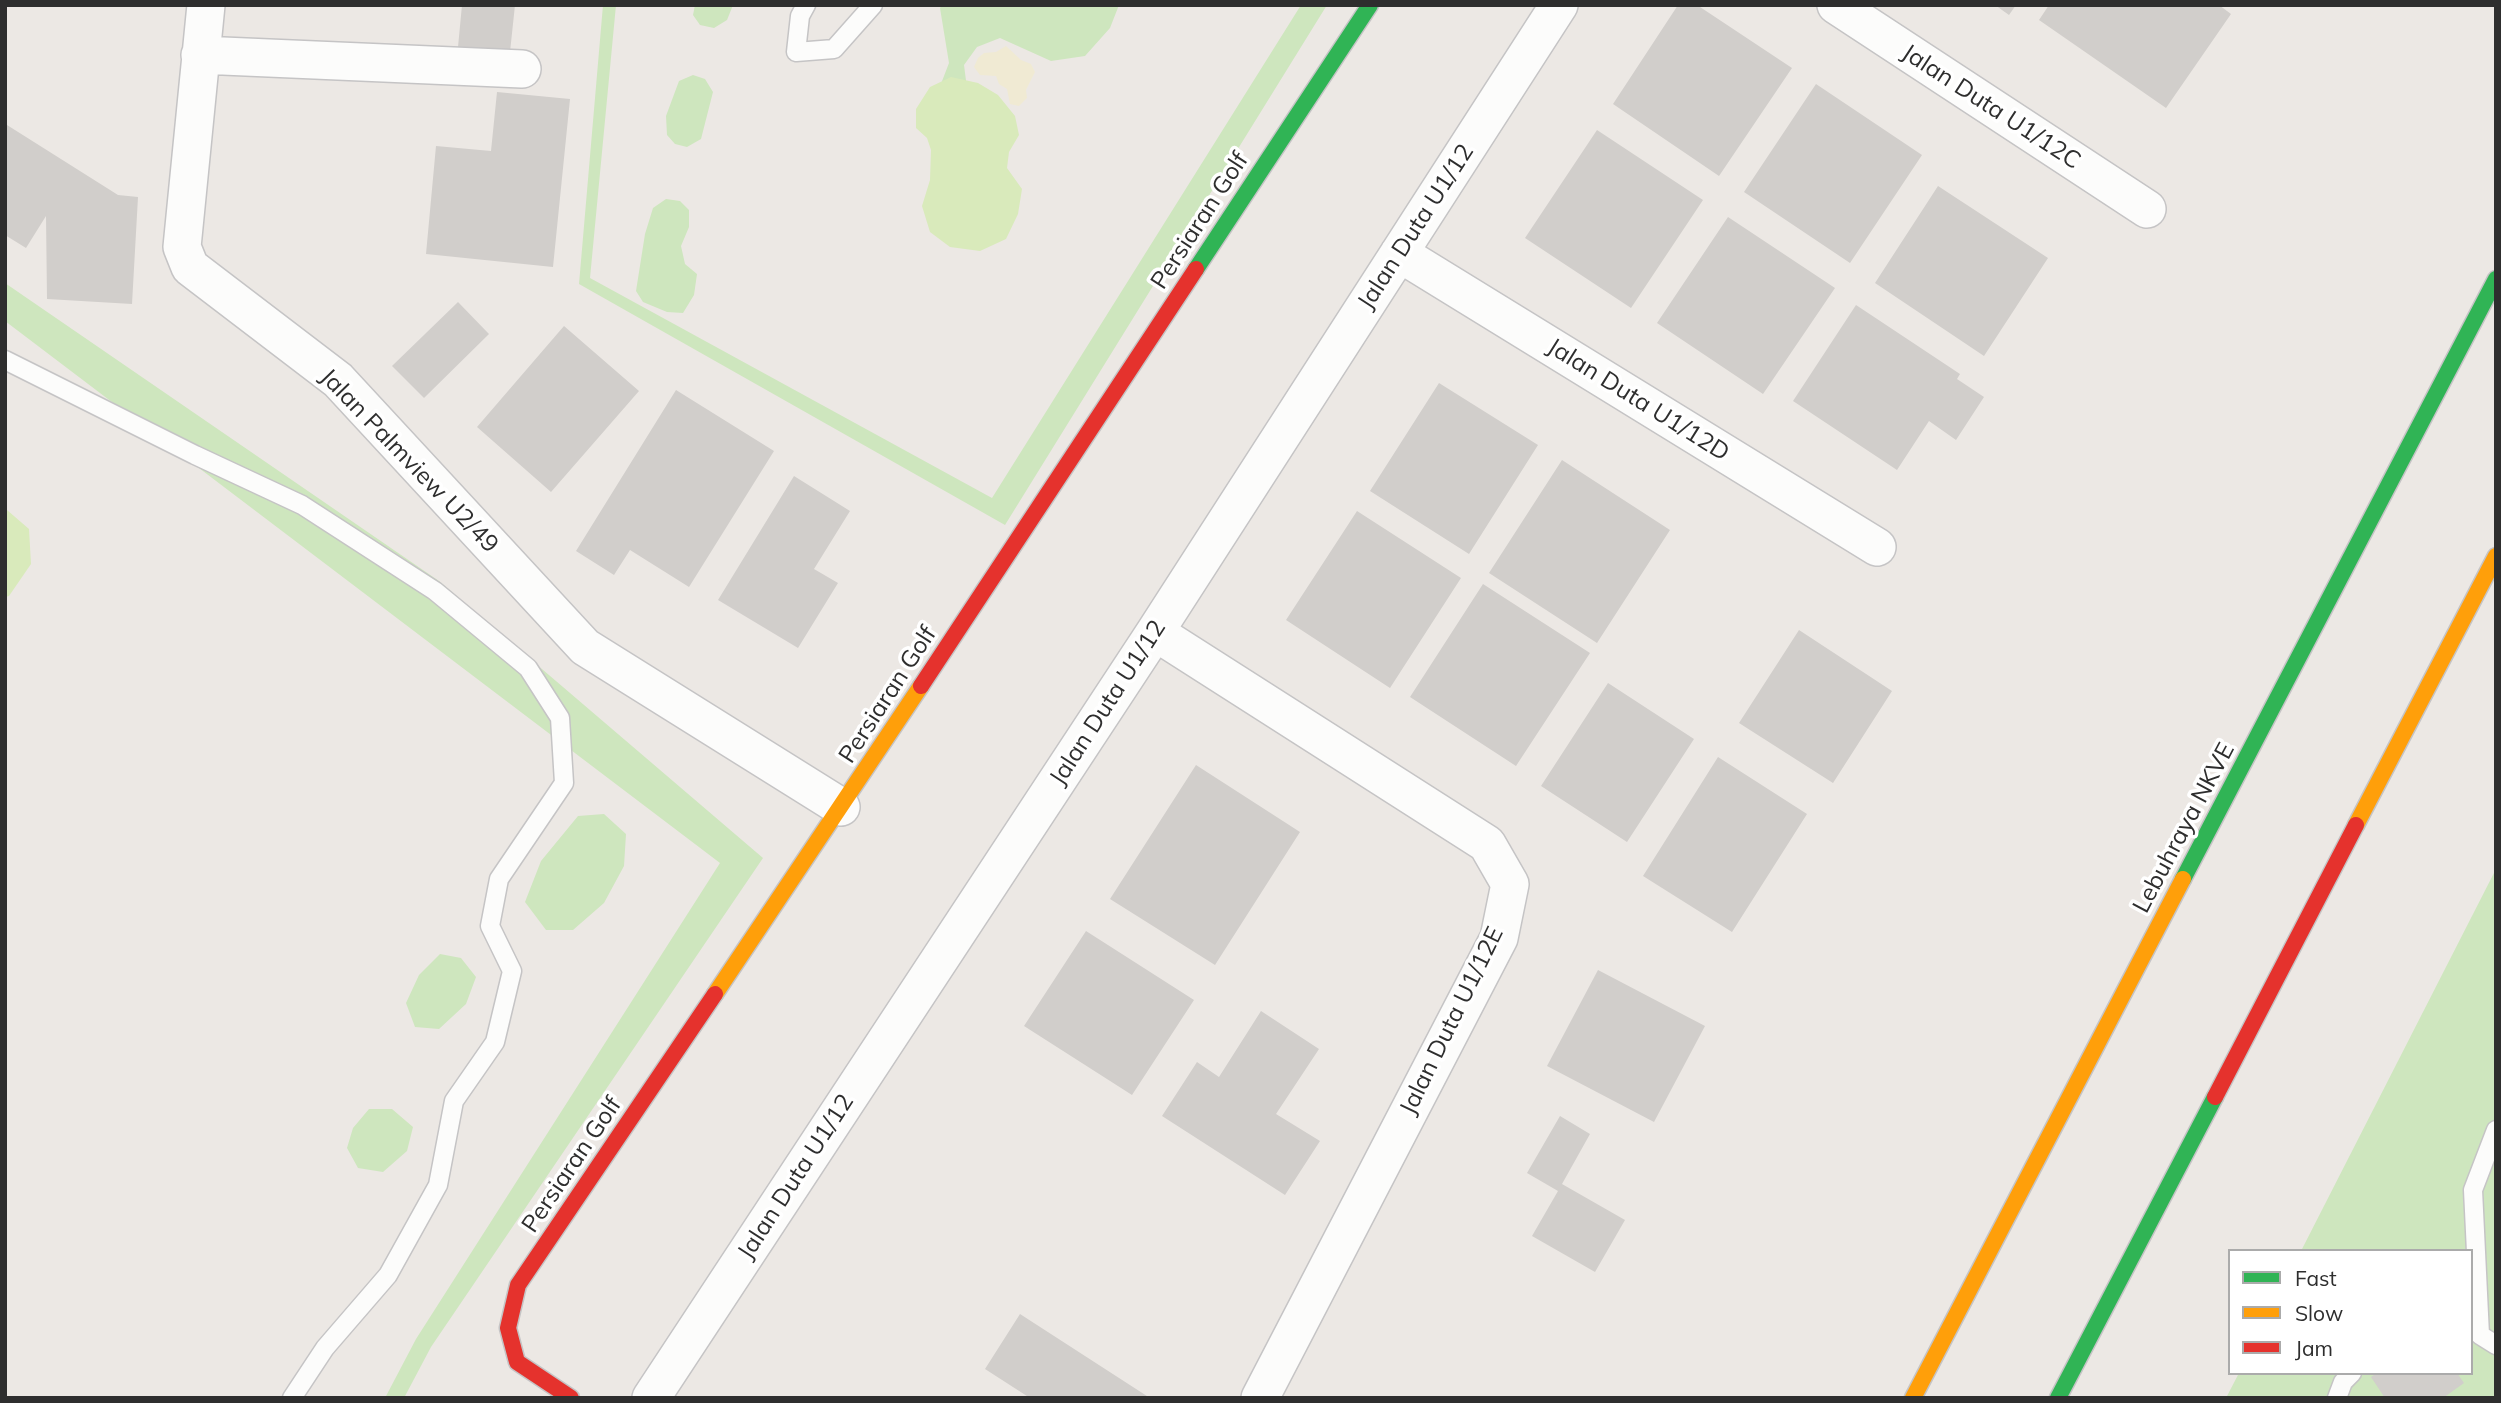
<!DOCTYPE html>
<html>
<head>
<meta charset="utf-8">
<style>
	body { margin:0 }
	#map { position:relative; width:2501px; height:1403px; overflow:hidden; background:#ece8e4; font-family:Mulish,sans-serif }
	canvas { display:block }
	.frame { position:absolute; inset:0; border:7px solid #2e2e2e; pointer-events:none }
	.legend { position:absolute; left:2228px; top:1249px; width:245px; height:126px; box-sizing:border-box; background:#fff; border:2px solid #ababab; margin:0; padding:9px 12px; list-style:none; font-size:21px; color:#2e2e2e }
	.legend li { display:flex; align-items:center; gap:14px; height:35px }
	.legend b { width:35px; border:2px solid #ababab }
</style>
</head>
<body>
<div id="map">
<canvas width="2501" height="1403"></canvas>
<div class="frame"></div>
<ul class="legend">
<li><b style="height:9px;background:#30b455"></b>Fast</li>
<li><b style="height:9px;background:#ff9f0a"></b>Slow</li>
<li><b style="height:9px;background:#e5322d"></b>Jam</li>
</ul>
</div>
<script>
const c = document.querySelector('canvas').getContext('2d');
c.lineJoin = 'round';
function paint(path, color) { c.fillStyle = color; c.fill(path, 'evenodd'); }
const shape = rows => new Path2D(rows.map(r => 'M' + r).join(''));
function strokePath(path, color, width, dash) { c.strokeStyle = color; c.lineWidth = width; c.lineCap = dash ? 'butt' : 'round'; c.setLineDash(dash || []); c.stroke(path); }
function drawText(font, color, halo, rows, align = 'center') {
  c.font = font + ' Mulish,sans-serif'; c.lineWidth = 7; c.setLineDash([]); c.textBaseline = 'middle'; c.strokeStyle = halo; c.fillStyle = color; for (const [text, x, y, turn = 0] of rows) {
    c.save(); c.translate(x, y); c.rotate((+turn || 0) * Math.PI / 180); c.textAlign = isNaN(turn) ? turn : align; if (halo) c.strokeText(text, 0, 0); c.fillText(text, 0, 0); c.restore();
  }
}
paint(shape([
	[603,5,616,5,590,278,992,498,1301,5,1327,5,1005,525,579,284],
	[695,5,733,5,727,20,714,28,700,25,693,15],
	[942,5,1119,5,1110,28,1085,56,1051,61,1000,38,977,47,964,65,968,96,939,89,949,63,940,8],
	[693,75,705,79,713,92,701,139,687,147,675,144,667,135,666,116,679,81],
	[666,199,680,201,689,210,689,227,681,246,685,264,697,274,694,295,683,313,667,312,643,302,636,291,645,234,653,208],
	[5,283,439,581,763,858,431,1347,404,1398,385,1398,416,1339,720,863,5,321],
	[604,814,626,834,624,866,604,903,573,930,546,930,525,902,541,861,578,816],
	[2496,869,2496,1398,2226,1398,2239,1373,2471,1373,2471,1251,2301,1251],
	[440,954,461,958,476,977,466,1004,439,1029,415,1027,406,1003,419,975],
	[369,1109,392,1109,413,1127,407,1151,383,1172,358,1168,347,1148,353,1128]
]), '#cee6be');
paint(shape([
	[1006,46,1021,60,1031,64,1035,72,1026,90,1027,98,1019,106,1010,104,1007,89,999,84,996,76,980,75,974,67,978,58,984,53,996,52]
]), '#f0ead3');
paint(shape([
	[951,77,978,83,998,95,1015,116,1019,135,1009,152,1007,168,1022,189,1018,214,1006,239,980,251,950,247,930,232,922,206,930,180,931,150,927,138,916,128,916,109,930,87],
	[5,505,7,510,29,529,31,564,9,596,5,597]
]), '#d9eabb');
paint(shape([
	[462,5,515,5,510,52,458,47],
	[1678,5,1697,5,1792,68,1719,176,1613,104],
	[1995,5,2016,5,2009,15],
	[2049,5,2219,5,2231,14,2166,108,2039,20],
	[1816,84,1922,155,1850,263,1744,192],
	[497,92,570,99,553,267,426,254,436,146,491,151],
	[7,125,118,195,138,197,132,304,47,299,46,216,26,248,5,235],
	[1597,130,1703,200,1631,308,1525,238],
	[1938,186,2048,258,1984,356,1875,283],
	[1728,217,1835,288,1763,394,1657,323],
	[458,302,489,334,424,398,392,366],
	[1856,305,1960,374,1957,379,1984,397,1956,440,1929,421,1897,470,1793,401],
	[564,326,639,391,551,492,477,427],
	[1439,383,1538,445,1469,554,1370,491],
	[676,390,774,451,689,587,630,550,614,575,576,551],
	[1562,460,1670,530,1597,643,1489,573],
	[794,476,850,511,814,569,838,583,798,648,718,600],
	[1357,511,1461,578,1390,688,1286,620],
	[1483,584,1590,653,1516,766,1410,697],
	[1799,630,1892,691,1833,783,1739,723],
	[1608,683,1694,739,1627,842,1541,786],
	[1718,757,1807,814,1732,932,1643,876],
	[1196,765,1300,832,1215,965,1110,899],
	[1086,931,1194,1000,1132,1095,1024,1026],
	[1598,970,1705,1026,1654,1122,1547,1066],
	[1261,1011,1319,1049,1276,1114,1320,1141,1285,1195,1162,1116,1197,1062,1219,1077],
	[1560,1116,1590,1134,1562,1184,1625,1220,1595,1272,1532,1236,1558,1191,1527,1173],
	[1020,1314,1150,1398,1030,1398,985,1369],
	[2377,1373,2457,1373,2464,1383,2443,1398,2385,1398,2371,1377]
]), '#d1cecb');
const lane = shape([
	[806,5,800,16,796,52,834,49,873,5],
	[5,360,195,455,302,505,435,591,528,668,560,718,564,783,499,879,490,926,512,971,495,1042,454,1101,438,1185,388,1275,325,1348,292,1398],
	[2496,1130,2473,1190,2480,1335,2496,1345],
	[2337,1398,2343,1382,2352,1373]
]);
const street = shape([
	[206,5,182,247,190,267,338,380,585,647,841,807],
	[1836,5,2147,209],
	[200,55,522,69],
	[1399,253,1877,547],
	[1155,632,1487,844,1510,884,1499,938,1260,1398],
	[651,1398,1155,632,1559,5]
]);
const fast = shape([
	[1196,269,1370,5],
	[2183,879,2496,279],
	[2058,1398,2215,1097]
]);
const slow = shape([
	[2356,825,2496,556],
	[715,994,921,686],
	[1913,1398,2183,879]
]);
const jam = shape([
	[921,686,1196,269],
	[2215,1097,2356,825],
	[571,1398,517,1362,508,1328,518,1285,715,994]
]);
strokePath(lane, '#c5c4c5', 21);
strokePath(street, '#c5c4c5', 40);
strokePath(fast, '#c5c4c5', 19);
strokePath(slow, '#c5c4c5', 19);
strokePath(jam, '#c5c4c5', 19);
strokePath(lane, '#fcfcfb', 18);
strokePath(street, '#fcfcfb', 37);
strokePath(fast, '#30b455', 16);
strokePath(slow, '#ff9f0a', 16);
strokePath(jam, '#e5322d', 16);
drawText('24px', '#2e2e2e', '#fff', [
	["Jalan Duta U1/12C",1991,107,33],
	["Persiaran Golf",1200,221,-57],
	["Jalan Duta U1/12",1416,227,-57],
	["Jalan Duta U1/12D",1638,400,32],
	["Jalan Palmview U2/49",409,461,46],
	["Persiaran Golf",888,695,-57],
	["Jalan Duta U1/12",1108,703,-57],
	["Lebuhraya NKVE",2184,828,-62],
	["Jalan Duta U1/12E",1452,1021,-64],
	["Persiaran Golf",572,1165,-56],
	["Jalan Duta U1/12",796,1177,-57]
]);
</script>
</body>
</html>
